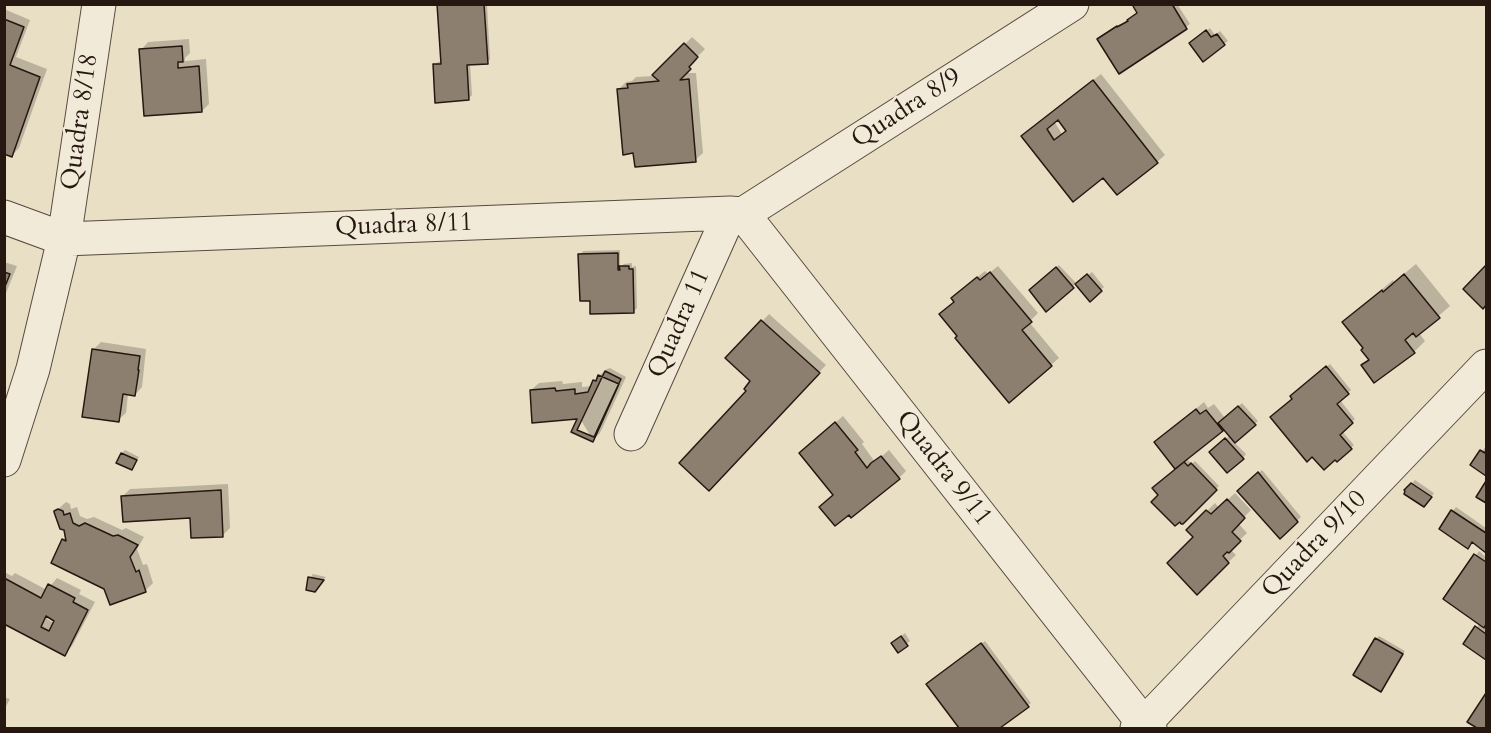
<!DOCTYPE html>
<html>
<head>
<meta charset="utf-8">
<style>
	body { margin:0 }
	#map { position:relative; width:1491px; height:733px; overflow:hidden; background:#e9dfc5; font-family:Cardo,serif }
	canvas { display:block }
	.frame { position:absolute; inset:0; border:6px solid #271711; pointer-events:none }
</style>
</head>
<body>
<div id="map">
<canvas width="1491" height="733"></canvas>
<div class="frame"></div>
</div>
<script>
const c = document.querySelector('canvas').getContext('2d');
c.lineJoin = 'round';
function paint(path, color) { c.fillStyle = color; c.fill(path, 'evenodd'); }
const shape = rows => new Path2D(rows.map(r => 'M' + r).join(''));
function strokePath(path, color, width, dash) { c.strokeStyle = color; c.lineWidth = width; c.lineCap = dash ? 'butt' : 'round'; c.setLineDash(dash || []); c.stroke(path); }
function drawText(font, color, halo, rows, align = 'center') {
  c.font = font + ' Cardo,serif'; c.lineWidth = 5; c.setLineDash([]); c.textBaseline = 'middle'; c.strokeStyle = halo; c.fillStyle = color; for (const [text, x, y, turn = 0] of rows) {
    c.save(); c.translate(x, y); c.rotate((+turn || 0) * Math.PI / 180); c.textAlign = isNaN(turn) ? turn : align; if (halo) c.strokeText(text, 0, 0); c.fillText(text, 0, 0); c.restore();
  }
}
paint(shape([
	[438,4,487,4,490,59,487,63,470,64,472,95,468,99,434,65,438,62,442,61],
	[1136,4,1177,4,1190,24,1120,72,1099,39,1120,24,1121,25,1129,20,1139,12],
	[4,9,30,20,16,57,47,69,19,148,12,155,4,152],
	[1210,28,1215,35,1220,31,1228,41,1224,44,1194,40],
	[692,37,705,49,695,59,697,60,684,73,696,73,703,153,695,160,619,89,626,82,632,81,636,77,654,76],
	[189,39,190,53,185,58,185,61,206,59,209,104,202,111,141,50,148,42],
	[1101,74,1165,155,1157,162,1103,176,1031,129],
	[1058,118,1067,130,1062,134,1054,121],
	[620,250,620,267,624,264,632,263,632,267,636,266,637,308,634,311,591,299,580,255,583,251],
	[4,262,17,266,4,298],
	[1416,264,1450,306,1419,333,1425,341,1414,352,1375,381,1363,366,1370,358,1365,348,1355,312,1393,280,1394,282],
	[1059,265,1076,283,1047,310,1031,290],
	[998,266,1038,313,1029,322,1059,358,1051,365,959,336,948,307,955,301,960,291,985,271,988,274],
	[1092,272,1104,287,1090,300,1080,281],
	[769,314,826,365,709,489,752,381,728,358],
	[101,342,146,349,142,387,135,395,128,394,126,413,118,420,93,350],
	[1330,364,1351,390,1340,400,1355,419,1342,431,1354,445,1337,460,1293,399,1295,393],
	[610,368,626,377,600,433,593,440,579,417,531,390,539,383,562,381,563,384,582,382,582,387,592,386,594,381,601,374,607,369],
	[1204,402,1208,408,1214,404,1225,418,1242,403,1258,421,1234,442,1246,454,1243,458,1211,452,1230,435,1224,427,1186,458,1192,464,1195,461,1219,486,1182,522,1160,495,1176,469,1156,442],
	[843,416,864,442,862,444,875,462,889,450,906,471,899,478,834,495,808,446],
	[1486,446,1486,474,1472,465],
	[125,450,139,457,132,468,122,453],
	[1262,470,1301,517,1280,537,1239,491],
	[1415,480,1434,493,1428,502,1406,490],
	[228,484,230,528,223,535,191,517,123,496,130,489],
	[1235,493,1251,510,1238,523,1247,533,1230,549,1236,555,1197,592,1195,537,1188,530,1215,503,1219,508],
	[66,502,70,504,71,509,77,507,80,516,87,519,94,517,122,530,126,528,144,537,137,549,143,565,147,564,153,583,145,591,105,588,64,540,67,537,65,529,56,511],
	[1456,507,1486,528,1486,550,1473,540,1471,543,1444,521],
	[1479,551,1486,557,1486,623,1483,626,1486,629,1486,658,1465,644,1480,623,1445,599],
	[4,572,12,576,15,573,47,590,57,578,81,590,79,594,95,602,72,646,64,654,4,623],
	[49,616,56,620,54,623,47,619],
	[313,574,326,577,318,586,310,578],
	[905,633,910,641,898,651,896,640],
	[1379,636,1405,651,1384,686,1376,639],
	[985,641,1031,703,997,728,961,728,928,684],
	[1486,696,1486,728,1479,728,1469,722],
	[4,697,10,699,4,710]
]), '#0003');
const building = shape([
	[437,4,484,4,488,64,467,65,469,100,435,103,433,64,441,64,437,4],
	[1134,4,1172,4,1187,29,1119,74,1097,39,1117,26,1117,27,1128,21,1127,20,1137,13,1133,6,1134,4],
	[4,19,24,27,10,65,40,77,12,157,4,154,4,19],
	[1206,30,1211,37,1217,34,1225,45,1203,62,1189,43,1206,30],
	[684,43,698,57,689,67,691,69,680,80,689,79,696,162,635,167,633,153,623,155,617,89,628,88,627,84,659,81,652,75,684,43],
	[182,46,183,62,178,62,178,68,199,66,202,112,144,116,139,49,182,46],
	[1093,80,1158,163,1117,195,1103,178,1073,202,1021,136,1093,80],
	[1058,120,1066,131,1054,140,1047,129,1058,120],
	[618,253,618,270,620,270,619,266,629,266,629,269,633,269,634,313,590,314,590,301,580,301,578,254,618,253],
	[1486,265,1486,305,1483,309,1463,289,1486,265],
	[1056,267,1074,288,1046,312,1029,290,1056,267],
	[4,272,10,274,4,289,4,272],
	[990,272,1032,322,1022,330,1052,366,1009,403,955,338,957,336,939,314,954,302,951,298,977,277,980,280,990,272],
	[1087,274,1102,291,1090,302,1075,284,1087,274],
	[1404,274,1440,318,1416,337,1413,333,1405,340,1415,353,1374,383,1361,365,1369,360,1361,350,1363,348,1342,322,1382,290,1383,292,1404,274],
	[761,320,820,373,709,491,679,463,746,391,744,389,750,381,725,358,761,320],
	[92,349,140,356,138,370,139,370,135,396,123,394,119,422,82,417,92,349],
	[1326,366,1349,394,1337,404,1353,423,1340,435,1352,449,1337,462,1335,460,1324,470,1312,457,1307,462,1270,417,1292,399,1290,396,1326,366],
	[605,371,621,379,594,437,577,430,605,371],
	[598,375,619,384,593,442,571,432,577,419,532,423,530,390,555,388,556,391,575,389,575,394,588,392,593,380,596,381,598,375],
	[1238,406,1256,425,1235,443,1218,423,1238,406],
	[1196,409,1200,414,1206,410,1223,431,1175,469,1154,442,1196,409],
	[835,422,858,450,855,452,867,468,871,463,881,456,900,479,851,518,849,515,835,526,819,507,833,495,799,453,835,422],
	[1225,438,1244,459,1227,473,1209,452,1225,438],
	[1480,450,1485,453,1486,450,1486,476,1470,465,1480,450],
	[121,453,137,460,132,470,116,463,121,453],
	[1184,462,1188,466,1191,463,1217,490,1183,524,1181,524,1180,522,1175,526,1151,502,1158,495,1152,488,1184,462],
	[1258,472,1298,522,1280,539,1237,491,1258,472],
	[1486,481,1486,503,1476,497,1486,481],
	[1411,483,1432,497,1424,507,1404,494,1405,491,1404,490,1411,483],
	[221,490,223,537,191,538,190,518,123,522,121,496,221,490],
	[1227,499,1245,518,1232,532,1241,541,1229,553,1227,552,1223,556,1229,563,1197,595,1167,563,1193,537,1186,530,1206,510,1211,514,1227,499],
	[58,509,63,511,64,515,70,513,73,523,79,526,85,523,113,536,118,535,138,545,130,557,136,572,139,570,146,592,110,605,104,589,51,563,62,539,66,541,64,530,60,529,54,512,54,511,58,509],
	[1451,510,1486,533,1486,553,1472,542,1468,549,1439,529,1451,510],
	[1474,554,1486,562,1486,624,1484,628,1443,599,1474,554],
	[308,577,324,580,315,592,306,590,308,577],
	[6,579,41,598,48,584,75,598,73,602,88,610,65,656,4,624,4,582,6,579],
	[46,616,54,621,49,631,41,627,46,616],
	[1475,626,1486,634,1486,660,1463,644,1475,626],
	[901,636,908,646,898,653,891,643,901,636],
	[1375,638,1403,654,1381,692,1353,675,1375,638],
	[981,643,1029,707,1000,728,959,728,926,684,981,643],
	[1486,693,1486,728,1477,728,1467,722,1486,693]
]);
paint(building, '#8c7f6f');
strokePath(building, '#271711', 1.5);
const minor = shape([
	[743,214,1144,724,1150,728],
	[743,214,1072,4],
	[4,217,64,239,730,213,743,214],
	[631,434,730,213],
	[4,460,33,369,64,239,99,4],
	[1137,728,1144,724,1486,366]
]);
strokePath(minor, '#58493e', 35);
strokePath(minor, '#f1ead9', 33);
drawText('26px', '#271711', '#f1ead9', [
	["Quadra 8/9",907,109,-33],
	["Quadra 8/18",81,122,-82],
	["Quadra 8/11",404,226,-2],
	["Quadra 11",680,324,-66],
	["Quadra 9/11",943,469,52],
	["Quadra 9/10",1315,545,-46]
]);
</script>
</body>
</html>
